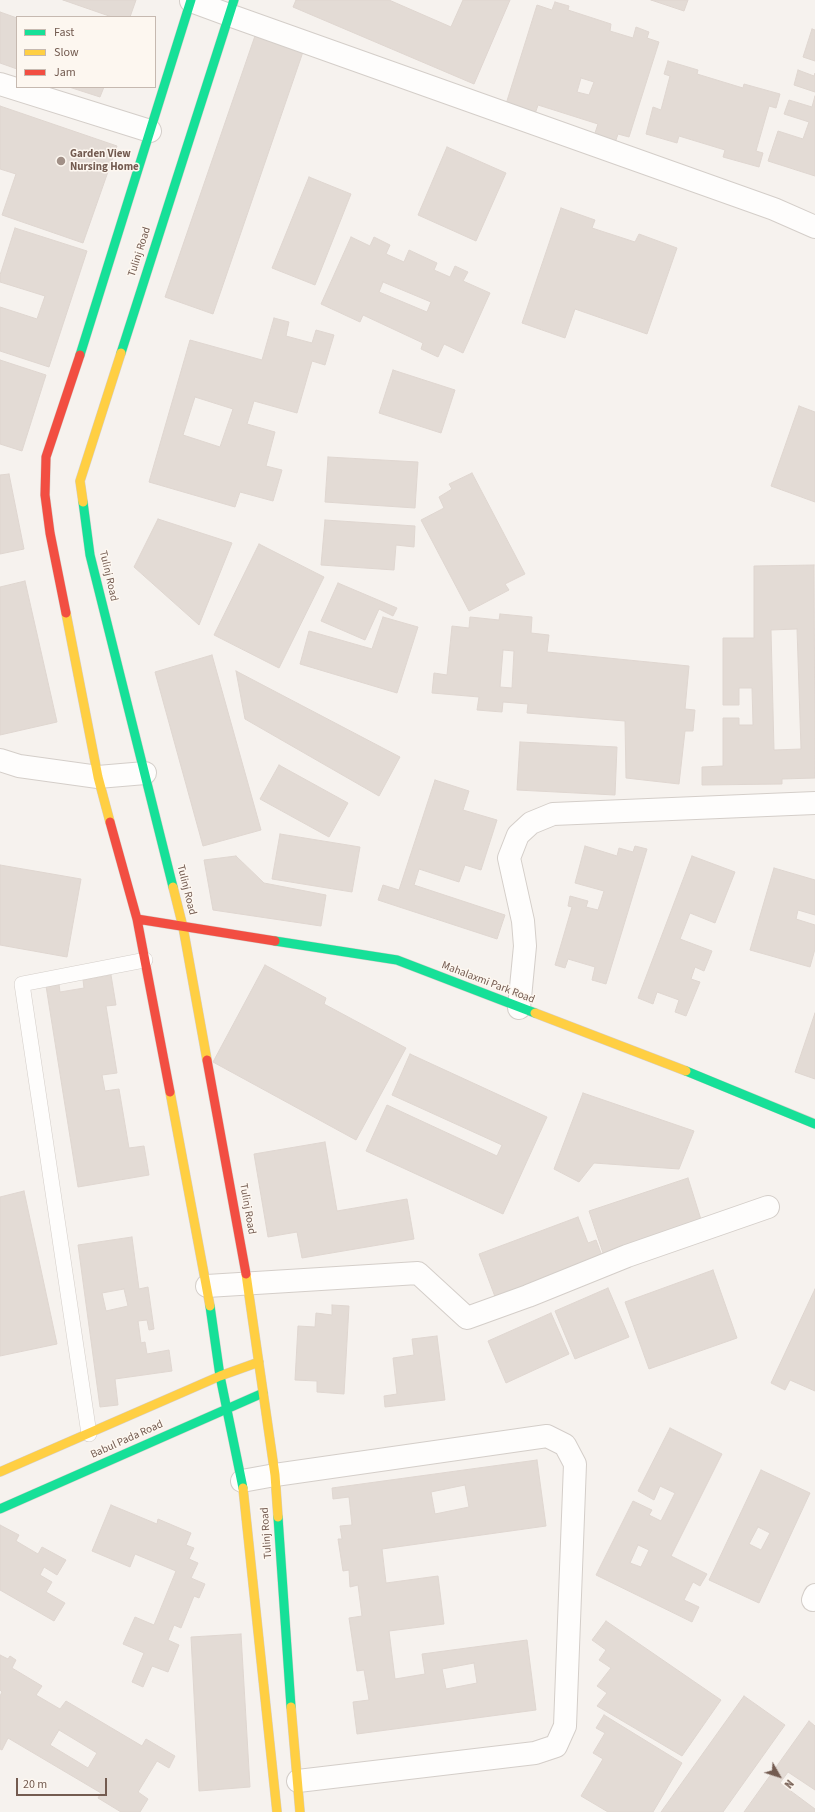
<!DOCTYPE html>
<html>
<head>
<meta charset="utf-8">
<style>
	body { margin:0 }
	#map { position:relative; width:815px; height:1812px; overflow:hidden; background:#f6f2ee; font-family:"Source Sans 3",sans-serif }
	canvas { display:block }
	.legend { position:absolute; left:16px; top:16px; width:140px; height:72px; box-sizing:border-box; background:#fdf7f0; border:1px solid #c6b9b0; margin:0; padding:5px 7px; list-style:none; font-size:12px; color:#735b50 }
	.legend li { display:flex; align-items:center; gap:8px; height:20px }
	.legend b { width:20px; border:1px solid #c6b9b0 }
	.north { position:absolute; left:759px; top:1756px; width:40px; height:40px; -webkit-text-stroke:3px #fdf7f0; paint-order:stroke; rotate:129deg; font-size:11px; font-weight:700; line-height:16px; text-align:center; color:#735b50 }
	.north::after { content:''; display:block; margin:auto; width:14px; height:18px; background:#735b50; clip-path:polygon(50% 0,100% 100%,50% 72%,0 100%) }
	.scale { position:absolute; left:16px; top:1778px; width:91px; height:18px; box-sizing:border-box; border:2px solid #735b50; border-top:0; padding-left:5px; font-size:12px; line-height:14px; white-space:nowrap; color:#735b50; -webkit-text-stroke:3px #fdf7f0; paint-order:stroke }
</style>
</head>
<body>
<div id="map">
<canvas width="815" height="1812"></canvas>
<ul class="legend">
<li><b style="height:5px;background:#16e098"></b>Fast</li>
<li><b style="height:5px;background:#ffcf43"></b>Slow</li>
<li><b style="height:5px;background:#f24e42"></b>Jam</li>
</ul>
<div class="north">N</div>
<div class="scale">20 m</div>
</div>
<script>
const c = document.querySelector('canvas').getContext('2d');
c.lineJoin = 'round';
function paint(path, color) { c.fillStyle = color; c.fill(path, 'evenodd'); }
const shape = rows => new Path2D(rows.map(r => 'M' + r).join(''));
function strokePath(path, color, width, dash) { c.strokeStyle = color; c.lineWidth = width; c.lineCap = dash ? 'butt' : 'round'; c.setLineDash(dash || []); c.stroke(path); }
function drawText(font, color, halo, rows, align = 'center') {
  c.font = font + ' "Source Sans 3",sans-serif'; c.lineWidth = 3; c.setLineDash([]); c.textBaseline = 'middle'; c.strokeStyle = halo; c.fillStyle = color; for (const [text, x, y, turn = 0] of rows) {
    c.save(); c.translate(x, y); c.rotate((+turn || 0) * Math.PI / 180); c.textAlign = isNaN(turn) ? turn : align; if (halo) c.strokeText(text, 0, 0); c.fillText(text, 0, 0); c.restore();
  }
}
const building = shape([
	[63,0,136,0,130,17,112,17,63,0],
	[296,0,389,0,451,27,463,0,510,0,474,84,293,7,296,0],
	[651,0,688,0,684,11,651,0],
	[555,2,569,6,568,10,611,24,610,31,633,38,636,27,649,32,647,38,659,42,629,137,618,134,615,143,594,136,598,124,538,105,535,114,506,104,537,5,552,10,555,2],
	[581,78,594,82,589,95,577,92,581,78],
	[0,12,17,18,17,69,0,63,0,12],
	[812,29,815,30,815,61,803,57,812,29],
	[257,30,305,46,213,314,165,297,257,30],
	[668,61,698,70,697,74,743,88,744,84,780,94,776,108,769,106,756,151,763,153,759,167,723,157,725,150,679,136,677,143,646,134,653,107,661,110,670,76,664,74,668,61],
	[798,70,814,76,815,73,815,92,794,85,798,70],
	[69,87,104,87,100,97,69,87],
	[815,96,815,176,768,161,778,131,803,139,809,122,784,114,789,100,812,107,815,96],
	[0,106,117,146,83,243,2,215,16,174,0,169,0,106],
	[447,147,506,173,476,241,418,215,447,147],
	[309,177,351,194,315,285,272,268,309,177],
	[561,208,595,220,592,228,635,242,639,234,677,248,647,334,575,309,565,338,522,323,561,208],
	[15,228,87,251,49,367,0,351,0,307,37,319,45,296,0,282,0,275,15,228],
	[351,237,370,246,374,237,390,245,386,254,404,262,409,250,437,263,434,270,450,277,455,266,468,272,463,281,490,293,463,353,444,344,438,357,421,349,423,343,363,315,360,322,321,304,351,237],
	[383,282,431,302,427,312,379,292,383,282],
	[274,318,289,322,286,336,312,343,316,330,334,335,325,365,312,361,297,413,254,401,247,424,275,432,266,466,282,470,273,501,240,492,235,507,149,482,190,340,262,360,274,318],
	[195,397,233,409,220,447,183,435,195,397],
	[0,360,46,375,22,451,0,444,0,360],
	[393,370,455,390,441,433,379,413,393,370],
	[799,406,815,412,815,502,771,486,799,406],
	[328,457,418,462,415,508,325,502,328,457],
	[472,473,525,574,505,584,509,590,469,611,421,520,444,508,439,497,452,489,449,484,472,473],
	[9,474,24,549,0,554,0,475,9,474],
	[158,519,232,543,199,625,134,567,158,519],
	[325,520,415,526,414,547,396,545,394,570,321,565,325,520],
	[259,544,324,577,279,668,214,635,259,544],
	[814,565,815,778,782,779,782,784,702,785,702,767,723,766,723,718,739,718,739,725,753,725,752,688,739,688,739,705,723,705,723,638,754,638,754,566,814,565],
	[797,629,801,749,774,750,771,630,797,629],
	[25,581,57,722,0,735,0,587,25,581],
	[338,583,397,608,393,616,379,609,365,640,321,621,338,583],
	[500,614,532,617,531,633,549,635,547,652,689,666,685,709,695,710,693,731,685,731,679,784,626,778,625,721,527,713,528,704,503,702,502,712,477,710,479,697,432,693,434,673,447,675,452,626,469,628,470,617,499,620,500,614],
	[503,650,514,651,512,688,500,687,503,650],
	[383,617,418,627,397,693,300,664,309,631,372,649,383,617],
	[212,655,261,830,203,846,155,672,212,655],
	[236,671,400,757,379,796,245,719,236,671],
	[520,742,617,747,615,795,517,790,520,742],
	[279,765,348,803,329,837,260,799,279,765],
	[435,780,469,791,463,810,497,820,481,870,465,865,459,882,419,869,414,885,505,915,497,939,378,900,383,885,399,890,435,780],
	[280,834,360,847,352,892,272,879,280,834],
	[585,846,617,856,619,848,633,852,635,846,647,849,606,984,592,980,595,967,568,959,565,968,555,965,572,907,568,906,570,896,588,901,586,907,598,910,604,891,575,883,585,846],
	[236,856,264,883,326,895,321,926,213,910,204,860,236,856],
	[692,856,735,872,715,923,690,913,680,939,712,951,704,971,695,967,691,979,700,982,686,1016,675,1012,679,1000,657,992,653,1004,638,998,692,856],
	[0,865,81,879,67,957,0,945,0,865],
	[774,868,815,880,815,915,798,910,796,919,815,925,815,949,810,967,750,950,774,868],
	[265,965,326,998,324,1004,406,1048,356,1140,213,1062,265,965],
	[111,975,116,1005,106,1006,117,1073,102,1075,105,1091,119,1089,129,1148,144,1146,149,1175,78,1187,46,986,59,984,60,992,84,988,83,980,111,975],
	[815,1013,815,1079,795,1072,815,1013],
	[410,1054,547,1117,503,1214,366,1151,387,1105,497,1156,502,1145,392,1095,410,1054],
	[583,1093,694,1131,679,1169,594,1163,579,1182,554,1169,583,1093],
	[325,1142,337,1211,407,1199,414,1239,302,1258,297,1232,268,1237,254,1154,325,1142],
	[688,1178,704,1229,606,1262,589,1211,688,1178],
	[24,1191,57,1344,0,1356,0,1197,24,1191],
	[578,1217,588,1243,596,1240,604,1261,497,1302,479,1254,578,1217],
	[132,1237,139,1289,148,1287,154,1329,149,1330,147,1320,138,1321,141,1343,145,1342,147,1354,169,1350,172,1371,115,1379,118,1405,100,1407,78,1245,132,1237],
	[124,1289,128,1306,106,1311,102,1293,124,1289],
	[713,1270,737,1338,649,1369,625,1302,713,1270],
	[608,1288,629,1337,575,1359,555,1311,608,1288],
	[815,1289,815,1391,790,1380,785,1390,771,1383,815,1289],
	[332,1305,349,1306,344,1394,317,1392,317,1381,295,1380,298,1326,315,1327,316,1313,332,1315,332,1305],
	[551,1313,569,1354,506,1383,488,1341,551,1313],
	[437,1336,445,1400,385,1407,384,1396,397,1394,393,1358,414,1355,412,1339,437,1336],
	[670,1428,722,1454,671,1556,707,1574,700,1586,693,1582,684,1600,699,1607,692,1622,596,1575,633,1501,652,1510,649,1515,661,1521,675,1493,660,1486,654,1500,638,1491,670,1428],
	[638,1545,649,1550,641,1567,630,1563,638,1545],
	[537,1460,546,1526,382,1549,386,1583,438,1576,444,1624,389,1631,395,1679,425,1674,422,1654,527,1640,536,1710,357,1734,353,1702,369,1700,364,1670,357,1671,349,1618,362,1616,358,1585,350,1587,349,1570,343,1571,338,1539,342,1539,340,1526,352,1525,349,1497,333,1499,332,1488,537,1460],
	[465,1485,469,1507,435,1514,431,1492,465,1485],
	[474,1663,477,1683,446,1689,442,1669,474,1663],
	[761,1470,810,1493,759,1603,709,1580,761,1470],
	[758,1527,770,1533,761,1550,749,1544,758,1527],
	[111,1505,157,1524,158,1519,191,1533,186,1545,194,1548,189,1559,198,1563,191,1578,205,1584,199,1598,194,1596,181,1628,174,1625,168,1640,179,1645,168,1672,152,1666,143,1687,132,1682,144,1653,123,1644,135,1617,154,1625,176,1571,135,1554,130,1567,92,1551,111,1505],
	[0,1525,19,1535,16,1541,38,1554,42,1547,66,1560,57,1575,44,1567,40,1575,52,1582,46,1592,65,1603,54,1621,0,1590,0,1525],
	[606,1621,721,1700,682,1756,597,1706,607,1693,597,1686,611,1668,599,1660,606,1650,592,1640,606,1621],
	[241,1634,250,1787,199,1791,191,1637,241,1634],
	[0,1655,8,1659,10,1656,16,1660,12,1668,42,1686,36,1695,60,1709,66,1701,142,1746,146,1739,175,1756,169,1768,157,1761,138,1792,148,1799,140,1812,121,1812,98,1798,101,1793,8,1738,2,1750,0,1749,0,1696,2,1692,0,1690,0,1655],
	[59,1730,97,1753,88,1768,50,1745,59,1730],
	[744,1696,785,1725,723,1812,661,1812,744,1696],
	[604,1715,682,1763,653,1812,608,1812,581,1796,603,1759,593,1753,605,1733,596,1728,604,1715],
	[809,1721,815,1726,815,1790,788,1772,780,1783,815,1809,815,1812,744,1812,809,1721]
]);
paint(building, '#e3dbd5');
strokePath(building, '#dfd6d0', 1);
const lane = shape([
	[89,1434,22,984,145,960]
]);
const street = shape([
	[191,1,229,15,774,209,815,227],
	[0,84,150,131],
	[0,760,19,766,98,777,145,773],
	[519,1008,525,946,523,921,509,858,518,835,531,823,553,814,815,803],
	[207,1286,418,1273,467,1318,528,1296,627,1256,768,1207],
	[242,1481,275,1475,547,1436,565,1445,575,1464,565,1726,556,1746,535,1753,298,1781],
	[813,1600,815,1595]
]);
const fast = shape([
	[121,353,234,0],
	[80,355,191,0],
	[83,502,90,555,173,887],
	[275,941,397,960,535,1013],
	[686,1071,815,1124],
	[210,1306,220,1376,243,1488],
	[0,1509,263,1393],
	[278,1517,291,1707]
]);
const slow = shape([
	[83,502,80,481,121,353],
	[66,613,98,777,110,822],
	[173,887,183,927,207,1060],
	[535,1013,686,1071],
	[170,1092,210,1306],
	[246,1274,275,1475,278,1517],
	[0,1472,220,1376,259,1362],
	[243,1488,277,1812],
	[291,1707,300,1812]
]);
const jam = shape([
	[66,613,50,533,45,495,46,457,80,355],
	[110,822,137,919,170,1092],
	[137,919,275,941],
	[207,1060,246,1274]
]);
strokePath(lane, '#d4cec9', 16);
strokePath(street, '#d4cec9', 24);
strokePath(fast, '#d6cfca', 10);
strokePath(slow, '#d6cfca', 10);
strokePath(jam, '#d6cfca', 10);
strokePath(lane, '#fefdfc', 15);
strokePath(street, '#fefdfc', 22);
strokePath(fast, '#16e098', 9);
strokePath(slow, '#ffcf43', 9);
strokePath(jam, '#f24e42', 9);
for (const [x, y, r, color] of [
	[61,161,5,"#a19087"]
]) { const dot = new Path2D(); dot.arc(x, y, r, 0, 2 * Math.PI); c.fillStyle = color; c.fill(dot); strokePath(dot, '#fdf7f0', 1.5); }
drawText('bold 11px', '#735b50', '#fdf7f0', [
	["Garden View",70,155],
	["Nursing Home",70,168]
], 'left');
drawText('11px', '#735b50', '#fdf7f0', [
	["Tulinj Road",140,252,-72],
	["Tulinj Road",108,576,77],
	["Tulinj Road",186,890,76],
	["Mahalaxmi Park Road",488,983,21],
	["Tulinj Road",247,1209,80],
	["Babul Pada Road",127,1440,-24],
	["Tulinj Road",267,1533,-94]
]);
</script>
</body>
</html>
